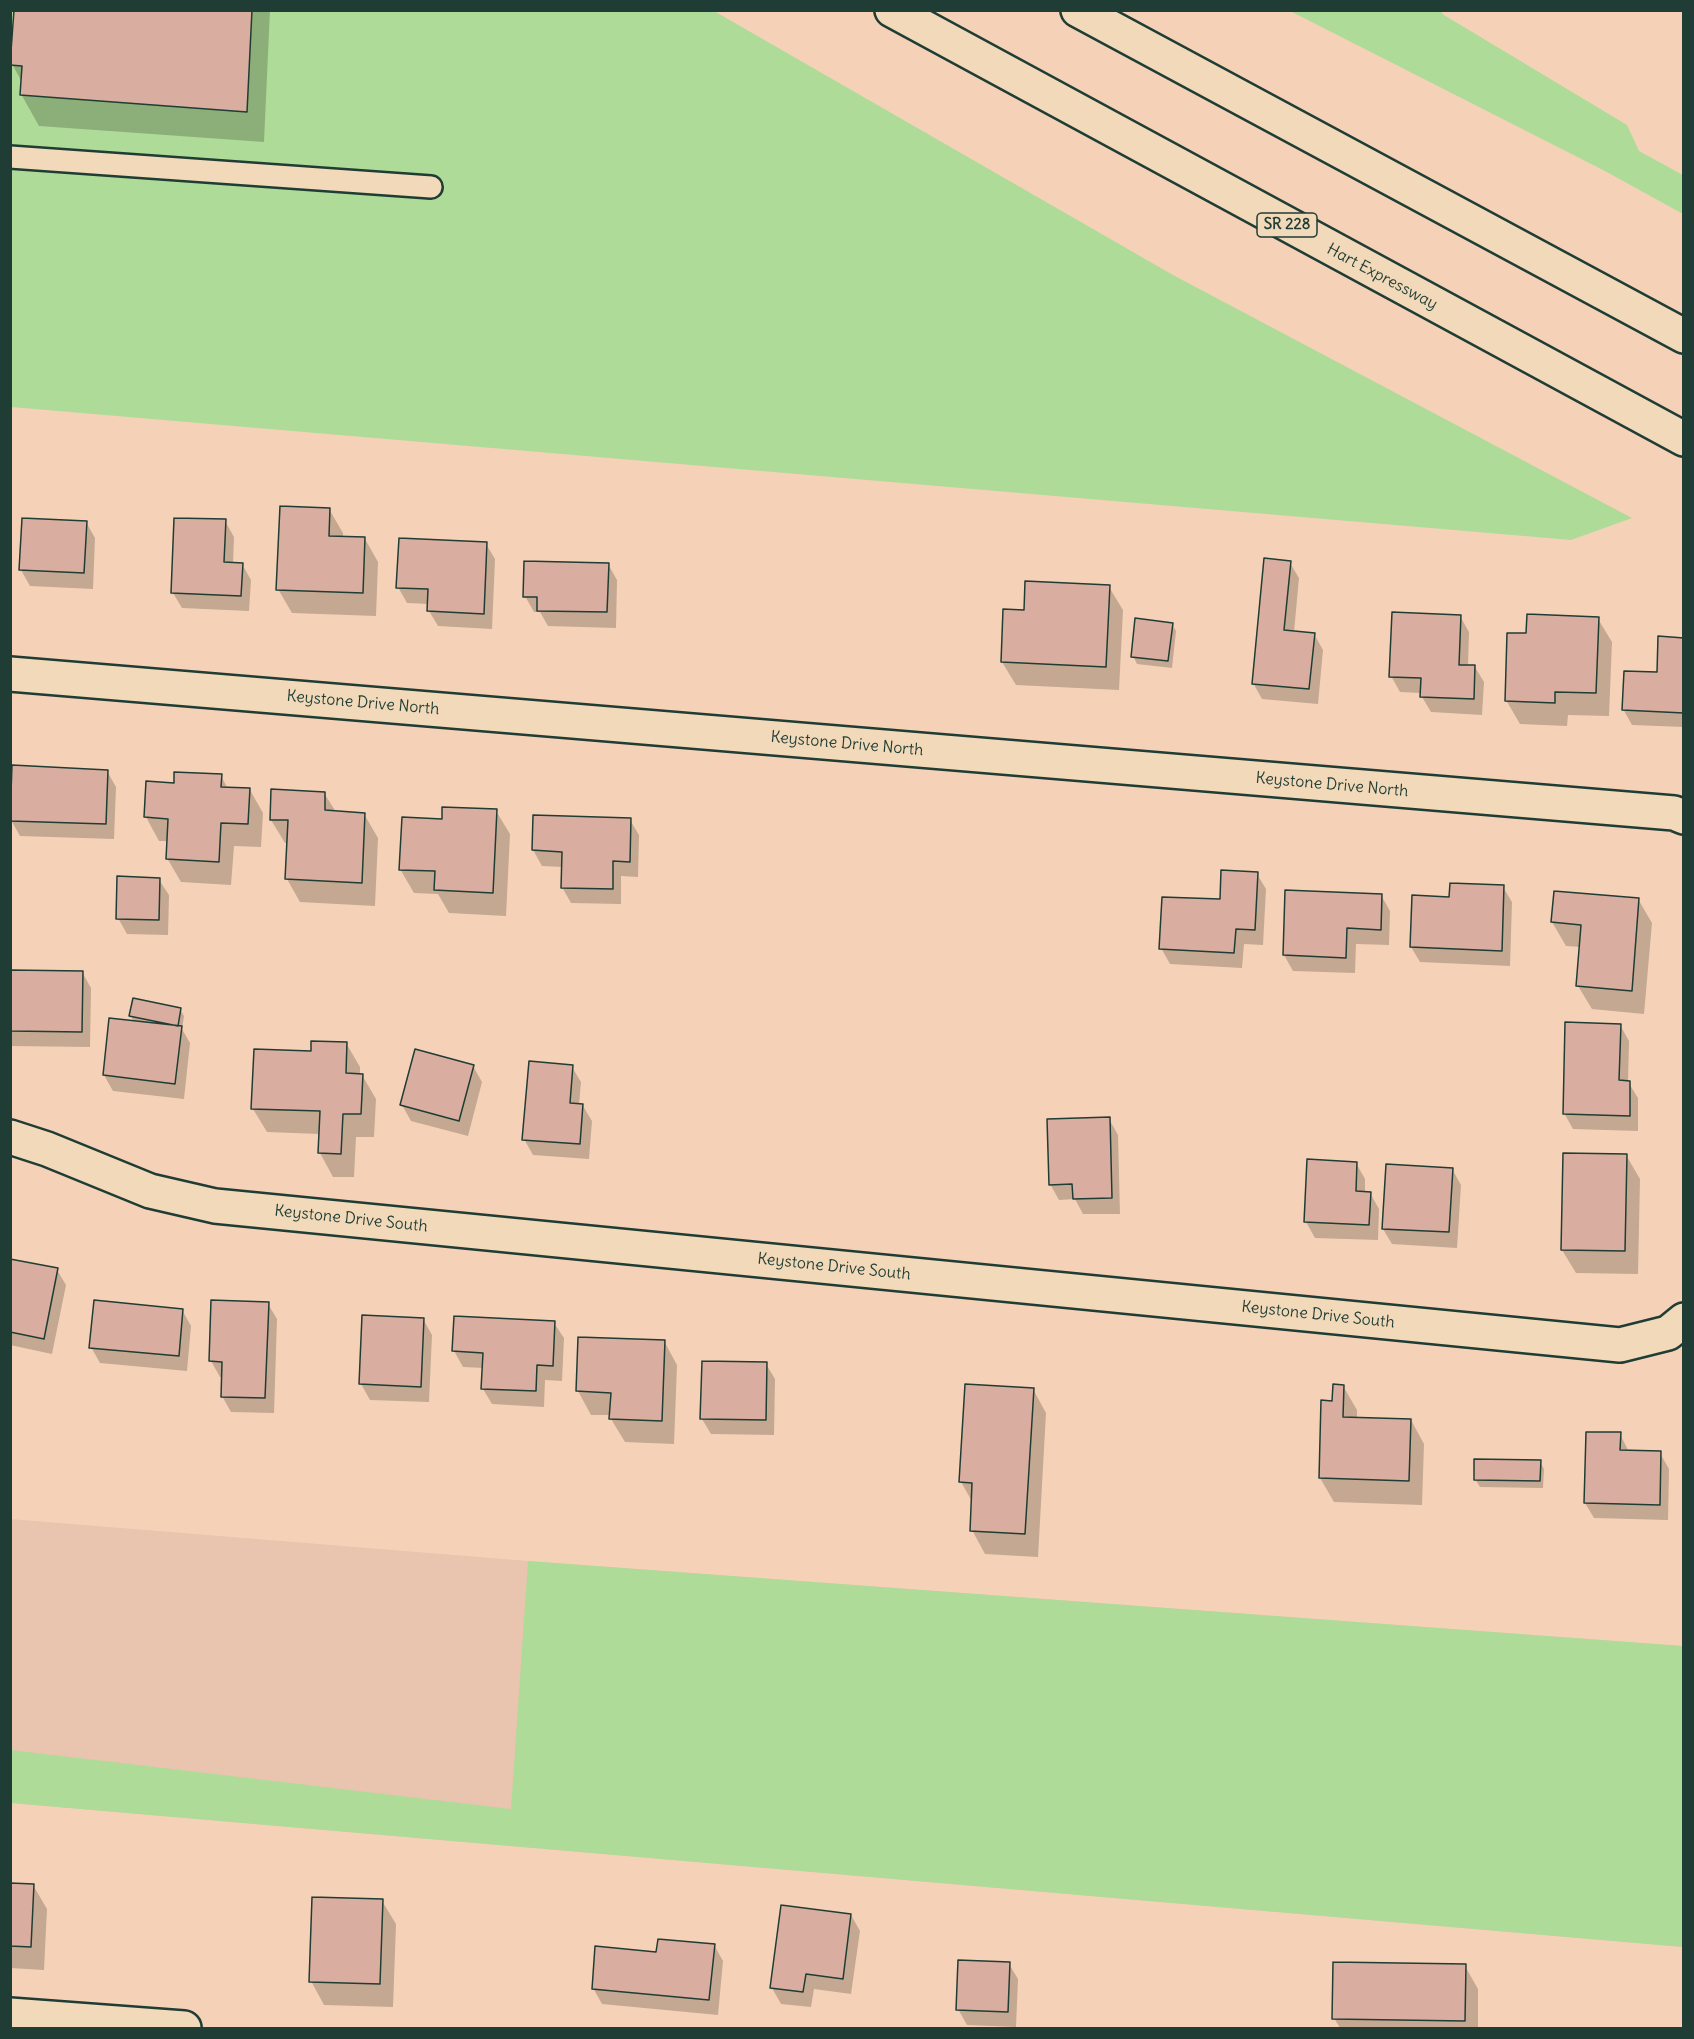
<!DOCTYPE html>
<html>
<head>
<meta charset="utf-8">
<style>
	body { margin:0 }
	#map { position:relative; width:1694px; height:2039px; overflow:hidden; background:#f5d2b7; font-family:Delius,sans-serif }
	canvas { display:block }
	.frame { position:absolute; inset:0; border:12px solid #1f3d34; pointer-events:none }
</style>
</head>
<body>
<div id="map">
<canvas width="1694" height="2039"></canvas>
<div class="frame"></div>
</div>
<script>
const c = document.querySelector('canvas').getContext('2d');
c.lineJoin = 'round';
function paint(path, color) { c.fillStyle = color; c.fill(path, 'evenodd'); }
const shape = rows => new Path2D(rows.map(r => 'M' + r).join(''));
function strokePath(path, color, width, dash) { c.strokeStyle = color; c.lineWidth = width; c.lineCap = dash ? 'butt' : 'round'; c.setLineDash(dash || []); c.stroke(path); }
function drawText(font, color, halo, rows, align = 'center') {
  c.font = font + ' Delius,sans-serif'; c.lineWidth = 4.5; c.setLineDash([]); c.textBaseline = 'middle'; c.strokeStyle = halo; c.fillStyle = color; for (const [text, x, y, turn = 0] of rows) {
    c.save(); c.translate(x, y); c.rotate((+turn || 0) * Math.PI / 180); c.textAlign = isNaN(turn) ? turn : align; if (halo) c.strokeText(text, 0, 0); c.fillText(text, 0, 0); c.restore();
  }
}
paint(shape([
	[10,1519,528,1561,1683,1646,1683,1947,11,1803]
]), '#e9c4ae');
paint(shape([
	[10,11,714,11,1173,275,1632,518,1571,540,11,407],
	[1290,11,1440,11,1444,15,1627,125,1639,151,1683,175,1683,214,1603,170],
	[528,1561,1683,1646,1683,1947,11,1803,11,1750,511,1809]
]), '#afdb98');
paint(shape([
	[15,10,270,10,264,142,39,126,21,94,22,82,12,64],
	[329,509,343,533,343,538,365,539,378,562,376,616,292,613,278,589],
	[225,521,234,537,233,564,242,564,251,580,249,611,182,608,173,593],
	[86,522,95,538,93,589,30,586,21,570],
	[486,544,495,559,492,629,438,626,429,611,429,604,407,603,398,587],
	[1290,563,1299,578,1294,632,1314,634,1323,650,1318,704,1262,699,1253,683],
	[608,564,617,580,616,628,548,626,540,612,534,612,525,596],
	[1109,587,1123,610,1119,690,1016,685,1002,662],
	[1460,616,1469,632,1468,666,1475,667,1484,682,1482,715,1431,712,1422,697,1422,693,1400,692,1391,676],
	[1598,619,1612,642,1609,716,1568,715,1567,726,1520,724,1506,700,1528,635],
	[1172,624,1176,631,1172,668,1137,664,1133,656],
	[1684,639,1684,727,1632,725,1623,709,1658,674],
	[107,771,116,787,114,839,20,836,11,820],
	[221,776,228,789,250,790,263,813,261,847,234,846,231,885,181,882,167,858,168,841,159,841,146,817,175,785],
	[324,793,336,812,364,814,378,838,375,906,300,902,287,879,288,843,285,843,271,820],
	[496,811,510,834,506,916,449,913,438,894,414,893,400,869,443,821],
	[630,820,639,835,638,877,621,876,621,904,571,903,562,887,563,867,542,866,533,850],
	[1257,874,1266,889,1263,945,1244,944,1242,968,1170,964,1161,948],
	[159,880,169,895,168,935,127,934,118,918],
	[1503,887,1512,902,1510,966,1420,962,1411,947,1451,898],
	[1381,895,1390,911,1389,945,1356,944,1355,973,1293,971,1284,955],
	[1638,899,1652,923,1644,1014,1592,1009,1578,986,1581,947,1566,946,1552,922],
	[10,972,82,972,91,988,90,1047,10,1046],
	[180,1009,184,1016,182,1029,190,1043,184,1099,113,1091,104,1075,134,1022,131,1016],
	[1620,1025,1629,1041,1628,1082,1638,1098,1638,1131,1573,1129,1564,1113],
	[346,1043,360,1067,360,1075,362,1075,376,1099,374,1137,356,1137,354,1177,333,1177,320,1153,320,1134,267,1132,253,1109,312,1053],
	[473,1066,482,1082,468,1136,411,1121,402,1105],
	[572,1067,581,1082,579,1105,583,1106,592,1121,589,1159,533,1155,524,1139],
	[1109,1119,1118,1135,1120,1214,1083,1214,1075,1199,1059,1200,1050,1184],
	[1626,1155,1640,1179,1638,1274,1576,1273,1562,1250],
	[1356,1163,1365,1179,1365,1193,1370,1193,1379,1209,1378,1240,1315,1238,1306,1222],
	[1452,1169,1461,1185,1457,1248,1392,1244,1383,1229],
	[10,1260,57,1270,66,1285,52,1354,10,1345],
	[268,1304,277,1319,274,1413,231,1412,222,1396,223,1377,220,1377,211,1361],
	[182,1310,191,1326,187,1371,100,1363,91,1347],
	[423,1319,432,1335,429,1402,370,1400,361,1384],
	[554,1323,564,1338,562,1381,545,1380,544,1407,492,1404,483,1389,484,1368,463,1367,454,1351],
	[664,1341,677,1365,674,1444,625,1442,611,1419,611,1415,591,1415,578,1391],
	[766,1364,775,1379,774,1435,711,1434,702,1419],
	[1343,1386,1357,1410,1357,1419,1411,1420,1424,1444,1422,1505,1334,1502,1320,1478,1334,1403],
	[1033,1389,1046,1413,1038,1557,985,1554,972,1530,973,1503,961,1482],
	[1620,1434,1629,1452,1660,1453,1669,1469,1668,1520,1594,1518,1585,1503],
	[1540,1462,1544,1469,1543,1488,1480,1487,1475,1479],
	[10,1884,33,1885,47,1909,44,1970,10,1968],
	[382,1901,396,1924,393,2007,324,2005,311,1981],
	[851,1915,860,1931,851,1994,814,1989,811,2007,781,2004,772,1988],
	[714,1945,723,1961,718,2015,602,2004,593,1988,658,1953],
	[1009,1964,1018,1979,1016,2027,967,2025,958,2009],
	[1465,1966,1478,1989,1478,2028,1340,2028,1334,2018]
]), '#0003');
const building = shape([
	[14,10,252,10,247,112,20,95,22,66,10,65,14,10],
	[280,506,330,508,329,536,365,537,363,593,276,590,280,506],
	[22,518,87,521,84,573,19,570,22,518],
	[174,518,226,519,224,562,243,563,241,596,171,593,174,518],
	[399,538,487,542,484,614,427,611,428,589,396,588,399,538],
	[1264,558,1291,561,1284,630,1315,633,1309,689,1252,684,1264,558],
	[524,561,609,563,607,612,537,611,537,597,523,597,524,561],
	[1025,581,1110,585,1106,667,1001,662,1003,609,1024,610,1025,581],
	[1392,612,1461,615,1459,665,1475,665,1474,699,1420,697,1421,678,1389,677,1392,612],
	[1527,614,1599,617,1596,693,1555,692,1555,703,1505,701,1507,633,1526,633,1527,614],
	[1135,618,1173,623,1168,661,1131,657,1135,618],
	[1658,636,1684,638,1684,713,1622,710,1624,671,1657,672,1658,636],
	[12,765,108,770,106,824,10,821,12,765],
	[174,772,222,774,221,787,250,788,248,824,221,823,219,862,166,859,168,819,144,817,146,781,174,783,174,772],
	[271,789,325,792,325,810,365,813,362,883,285,879,288,820,270,820,271,789],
	[442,807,497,809,493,893,434,890,435,871,399,870,402,817,442,819,442,807],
	[533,815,631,818,630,862,613,861,613,889,561,888,562,852,532,850,533,815],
	[1221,870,1258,872,1255,930,1236,929,1234,953,1159,949,1162,897,1220,899,1221,870],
	[117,876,160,878,159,920,116,919,117,876],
	[1450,883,1504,885,1502,951,1410,947,1412,895,1449,897,1450,883],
	[1285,890,1382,894,1381,930,1347,928,1346,958,1283,955,1285,890],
	[1554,891,1639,898,1632,991,1576,986,1581,925,1551,922,1554,891],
	[10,970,83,971,82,1032,10,1031,10,970],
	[133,998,181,1008,178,1026,129,1016,133,998],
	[109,1018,182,1026,175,1084,103,1075,109,1018],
	[1565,1022,1621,1024,1619,1080,1630,1081,1630,1116,1563,1114,1565,1022],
	[311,1041,347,1042,346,1073,363,1074,361,1114,343,1114,341,1154,318,1153,320,1111,251,1109,254,1049,311,1051,311,1041],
	[415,1049,474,1065,459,1121,400,1105,415,1049],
	[529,1061,573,1065,570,1103,583,1104,580,1144,522,1140,529,1061],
	[1110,1117,1112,1198,1073,1199,1072,1184,1049,1185,1047,1119,1110,1117],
	[1563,1153,1627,1154,1625,1251,1561,1250,1563,1153],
	[1307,1159,1357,1162,1356,1191,1371,1192,1369,1225,1304,1222,1307,1159],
	[1386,1164,1453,1168,1449,1232,1382,1229,1386,1164],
	[10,1259,58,1268,44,1339,10,1332,10,1259],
	[94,1300,183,1309,179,1356,89,1348,94,1300],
	[211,1300,269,1302,265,1398,221,1397,222,1362,209,1361,211,1300],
	[362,1315,424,1318,421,1387,359,1384,362,1315],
	[454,1316,555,1321,553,1366,537,1365,536,1391,481,1389,483,1353,452,1351,454,1316],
	[578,1337,665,1340,662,1421,609,1419,611,1393,576,1391,578,1337],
	[702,1361,767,1362,766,1420,700,1419,702,1361],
	[965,1384,1034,1388,1025,1534,970,1531,972,1483,959,1482,965,1384],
	[1333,1384,1344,1385,1343,1417,1411,1419,1409,1481,1319,1478,1321,1400,1332,1401,1333,1384],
	[1586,1432,1621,1432,1620,1450,1661,1451,1660,1505,1584,1503,1586,1432],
	[1474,1459,1541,1460,1540,1481,1474,1480,1474,1459],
	[10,1883,34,1884,31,1947,10,1946,10,1883],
	[312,1897,383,1899,380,1984,309,1982,312,1897],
	[781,1905,851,1914,843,1979,806,1974,803,1992,770,1988,781,1905],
	[658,1939,715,1944,709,2000,592,1989,595,1946,656,1952,658,1939],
	[958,1960,1010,1962,1008,2012,956,2010,958,1960],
	[1333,1962,1466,1964,1465,2021,1332,2019,1333,1962]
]);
paint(building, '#d9ad9f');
strokePath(building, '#1f3d34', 1.5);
const lane = shape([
	[10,157,431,187]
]);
const street = shape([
	[10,674,1674,813,1684,817],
	[10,1137,47,1149,150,1191,215,1206,1620,1345,1668,1333,1684,1320],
	[10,2015,184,2028]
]);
const highway = shape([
	[892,10,1684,439],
	[1078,10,1684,336]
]);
strokePath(lane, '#1f3d34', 26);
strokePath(street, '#1f3d34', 38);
strokePath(highway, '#1f3d34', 38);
strokePath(lane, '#f2d9b9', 21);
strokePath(street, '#f2d9b9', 33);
strokePath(highway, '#f2d9b9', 33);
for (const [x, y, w] of [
	[1287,225,60]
]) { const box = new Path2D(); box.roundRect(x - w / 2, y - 12, w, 24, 4.5); c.fillStyle = '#f2d9b9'; c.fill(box); strokePath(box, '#1f3d34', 1.5); }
drawText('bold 15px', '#1f3d34', null, [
	["SR 228",1287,225]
]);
drawText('16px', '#1f3d34', '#f2d9b9', [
	["Hart Expressway",1382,277,28],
	["Keystone Drive North",363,703,5],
	["Keystone Drive North",847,744,5],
	["Keystone Drive North",1332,785,5],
	["Keystone Drive South",351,1219,6],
	["Keystone Drive South",834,1267,6],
	["Keystone Drive South",1318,1315,6]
]);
</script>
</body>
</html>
